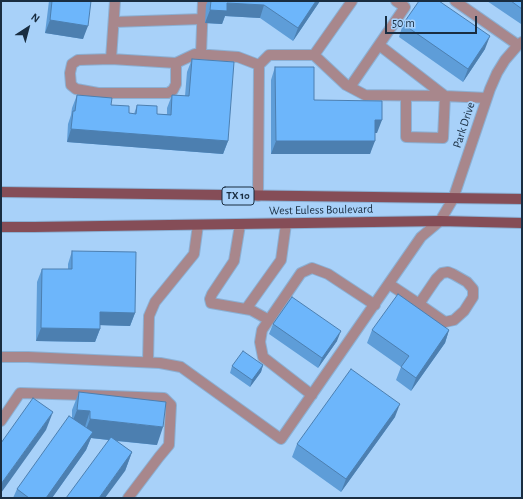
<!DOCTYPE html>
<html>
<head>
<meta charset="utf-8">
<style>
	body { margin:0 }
	#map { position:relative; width:523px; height:499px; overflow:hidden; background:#a8d1f9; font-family:"Alegreya Sans",sans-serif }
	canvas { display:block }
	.frame { position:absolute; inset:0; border:2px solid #192d41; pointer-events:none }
	.north { position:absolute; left:8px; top:8px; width:40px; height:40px; -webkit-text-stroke:3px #a8d1f9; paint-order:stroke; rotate:36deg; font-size:11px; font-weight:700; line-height:16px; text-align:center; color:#192d41 }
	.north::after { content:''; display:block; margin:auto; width:14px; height:18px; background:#192d41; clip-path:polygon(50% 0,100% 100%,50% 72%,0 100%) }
	.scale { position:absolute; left:385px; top:16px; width:92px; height:18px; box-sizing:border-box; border:2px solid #192d41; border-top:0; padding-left:5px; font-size:12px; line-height:14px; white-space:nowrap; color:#192d41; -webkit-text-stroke:3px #a8d1f9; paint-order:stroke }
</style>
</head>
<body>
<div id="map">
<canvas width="523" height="499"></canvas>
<div class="frame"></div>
<div class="north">N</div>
<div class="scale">50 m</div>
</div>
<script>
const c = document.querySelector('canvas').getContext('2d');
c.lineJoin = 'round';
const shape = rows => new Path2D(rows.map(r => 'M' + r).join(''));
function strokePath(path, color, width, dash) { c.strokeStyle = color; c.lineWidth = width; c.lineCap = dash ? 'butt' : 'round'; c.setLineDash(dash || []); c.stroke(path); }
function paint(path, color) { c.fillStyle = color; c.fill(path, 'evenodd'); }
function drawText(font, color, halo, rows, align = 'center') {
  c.font = font + ' "Alegreya Sans",sans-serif'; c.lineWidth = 3.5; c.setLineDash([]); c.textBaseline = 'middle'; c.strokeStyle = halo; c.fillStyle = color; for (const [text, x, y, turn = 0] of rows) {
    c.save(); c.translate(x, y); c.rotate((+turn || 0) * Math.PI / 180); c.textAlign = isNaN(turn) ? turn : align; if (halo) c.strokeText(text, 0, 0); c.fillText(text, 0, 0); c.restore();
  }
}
const minor = shape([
	[115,1,111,59,176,63,195,54,238,57,259,65],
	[455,1,518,45],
	[114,22,202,19],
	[379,45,445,96,443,138,406,137,406,96],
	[201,54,203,1],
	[314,55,352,1],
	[111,59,78,60,72,64,70,73,71,85,76,89,98,93,168,93,173,90,176,84,176,63],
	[350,87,405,7,396,1],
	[258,196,259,65,269,55,314,55,346,85,365,95,445,96,487,98],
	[240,225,234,261,212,294,210,299,211,303,251,310,269,320],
	[389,284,419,304,445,322,454,320,464,311,473,297,473,289,467,282,453,274,448,272,442,273,436,279,419,304],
	[246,309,281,260,286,224],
	[1,357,28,357,160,363,181,367,281,439,421,237,440,221,453,199,490,89,497,73,505,60,518,45,522,42],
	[148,362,149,316,155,302,194,254,198,225],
	[312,395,263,357,260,342,262,330,301,273,312,268,328,274,375,305],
	[1,421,20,393,85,395,164,398,171,405,169,445,159,457,128,498]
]);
const major = shape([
	[1,192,522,199],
	[1,227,34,227,440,221,522,223]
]);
strokePath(minor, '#8bb0d4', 12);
strokePath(major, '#8bb0d4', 12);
strokePath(minor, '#a8878c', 10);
strokePath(major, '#854d57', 10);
paint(shape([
	[49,1,91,1,83,39,45,33],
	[208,1,320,1,293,41,260,18,225,16,222,24,205,23,206,5],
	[487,1,522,1,522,23,521,24],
	[403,24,485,49,463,82,399,37],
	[192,59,228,141,223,154,67,142,68,124,71,115,72,108,77,95,111,105,129,113,134,114,137,105,157,114,167,114,167,108,172,95,185,96,187,72],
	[275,67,314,100,377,133,375,133,370,154,271,154,271,80],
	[72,251,135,313,130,326,100,325,100,329,95,342,36,341,37,282,42,269,68,269,68,264],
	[273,324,337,341,318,368,269,334],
	[372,330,449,330,445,343,411,391,396,380,401,367,367,343],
	[263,365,261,372,250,387,230,373,232,366],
	[79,392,157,445,116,441,132,452,125,471,108,440,91,438,86,450,52,498,13,498,17,489,72,417,72,410],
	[395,417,341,492,292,457,297,444]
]), '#5e9dd8');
paint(shape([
	[316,1,320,1,293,41,298,28],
	[227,3,264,5,260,18,225,16,222,24,205,23,210,10],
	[50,20,88,26,83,39,45,33],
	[490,36,485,49,463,82,468,69],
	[375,120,382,120,377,133,370,133],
	[71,129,228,141,223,154,67,142],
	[276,141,375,141,370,154,271,154],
	[100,312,135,313,130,326,96,325],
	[41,328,100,329,95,342,36,341],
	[449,330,445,343,411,391,416,378],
	[341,331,337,341,318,368,322,358],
	[263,365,261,372,250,387,252,380],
	[400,404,395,417,341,492,346,479],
	[77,410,90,411,84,430,70,428],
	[53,412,46,430,1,493,1,484],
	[90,419,163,427,157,445,91,438,86,450,52,498,46,498,83,437],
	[132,452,125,471,105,498,99,498]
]), '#4c7fb0');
const building = shape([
	[52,1,91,1,88,26,50,20,52,1],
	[211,1,316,1,298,28,264,5,227,3,227,11,210,10,211,1],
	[419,1,439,1,490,36,468,69,403,24,419,1],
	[511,1,522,1,522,9,511,1],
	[192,59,234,62,228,141,71,129,73,111,75,111,77,95,112,98,111,105,129,106,129,113,136,114,137,105,157,106,157,114,171,115,172,95,189,96,192,59],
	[275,67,314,67,314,100,382,101,382,120,375,120,375,141,276,141,275,67],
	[72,251,136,252,135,313,100,312,100,329,41,328,42,269,72,269,72,251],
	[398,294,449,330,416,378,401,367,409,356,372,330,398,294],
	[292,297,341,331,322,358,273,324,292,297],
	[243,351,263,365,252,380,232,366,243,351],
	[351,369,400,404,346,479,297,444,351,369],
	[79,392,166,402,163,427,90,419,90,411,77,410,79,392],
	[33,398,53,412,1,484,1,443,33,398],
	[69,416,93,432,46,498,29,498,17,489,69,416],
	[111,437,132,452,99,498,66,498,111,437]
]);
paint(building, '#6db6fb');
strokePath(building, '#4c7fb0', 1);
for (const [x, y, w] of [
	[238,196,32]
]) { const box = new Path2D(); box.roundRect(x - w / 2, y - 9, w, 18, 3); c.fillStyle = '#a8d1f9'; c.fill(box); strokePath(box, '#192d41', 1); }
drawText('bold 11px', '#192d41', null, [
	["TX 10",238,196]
]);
drawText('12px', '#192d41', '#a8d1f9', [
	["Park Drive",464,125,-72],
	["West Euless Boulevard",321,210,-1]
]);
</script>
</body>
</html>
